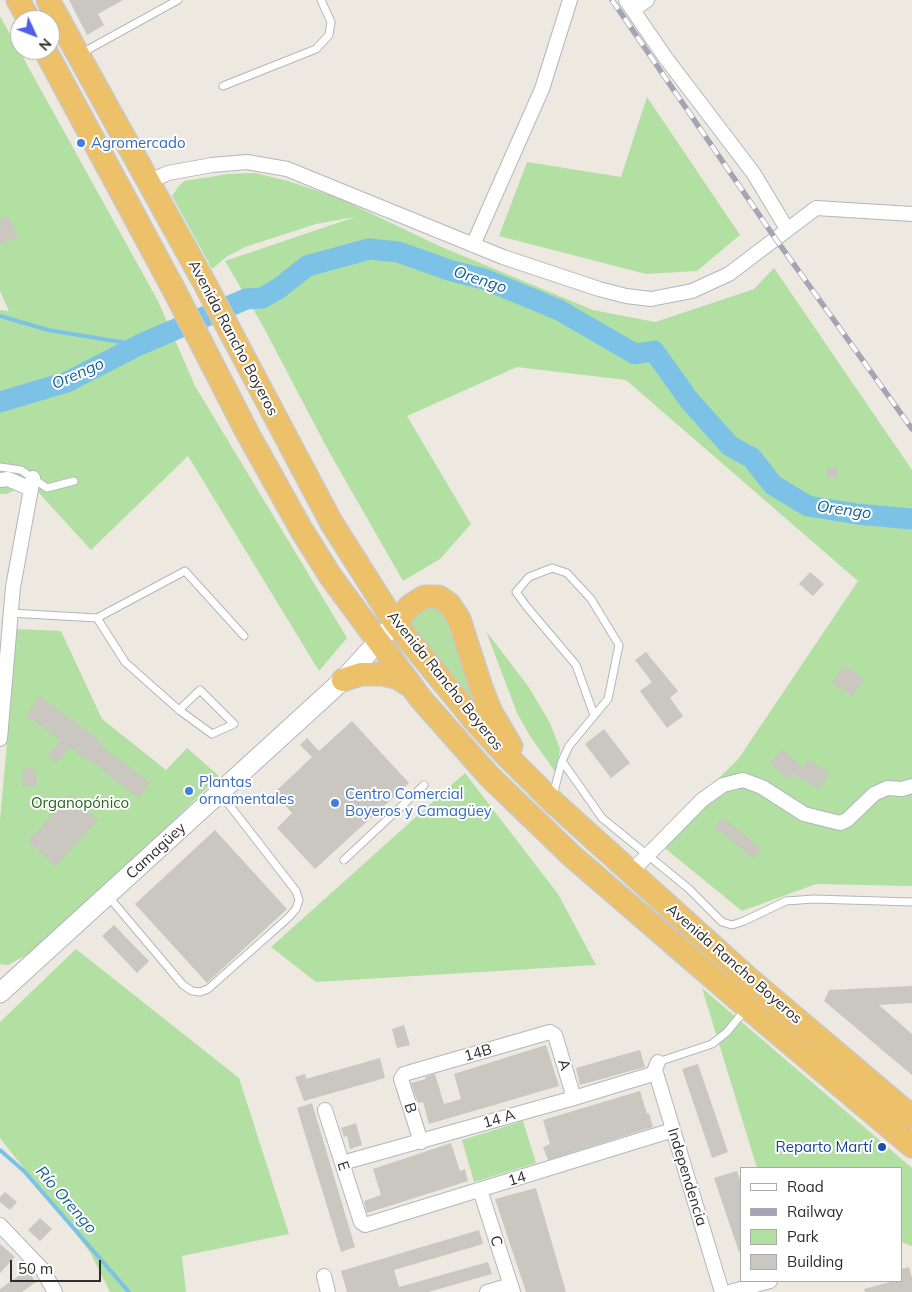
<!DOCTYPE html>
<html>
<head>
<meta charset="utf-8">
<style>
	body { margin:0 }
	#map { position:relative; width:912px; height:1292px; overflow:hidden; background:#ede9e1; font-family:Mulish,sans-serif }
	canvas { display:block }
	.legend { position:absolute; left:740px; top:1167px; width:162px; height:115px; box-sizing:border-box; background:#fff; border:1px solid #ababab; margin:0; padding:6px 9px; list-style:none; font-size:15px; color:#2d2d2d }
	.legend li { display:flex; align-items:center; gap:10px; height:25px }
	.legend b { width:25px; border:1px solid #ababab }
	.north { position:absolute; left:10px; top:10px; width:50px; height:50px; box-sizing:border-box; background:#fff; border:1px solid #ababab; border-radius:50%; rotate:133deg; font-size:14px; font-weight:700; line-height:20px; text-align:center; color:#2d2d2d }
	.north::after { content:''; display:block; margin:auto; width:18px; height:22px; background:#4e5fed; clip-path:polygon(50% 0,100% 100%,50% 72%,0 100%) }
	.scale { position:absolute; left:10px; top:1260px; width:91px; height:22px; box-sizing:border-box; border:2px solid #2d2d2d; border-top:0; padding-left:6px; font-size:15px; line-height:18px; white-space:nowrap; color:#2d2d2d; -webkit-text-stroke:4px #fff; paint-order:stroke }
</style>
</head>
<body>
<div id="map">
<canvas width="912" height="1292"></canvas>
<ul class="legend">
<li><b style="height:6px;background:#fff"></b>Road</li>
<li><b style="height:6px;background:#a3a5b5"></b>Railway</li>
<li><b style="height:14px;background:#b2dfa2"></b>Park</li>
<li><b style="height:14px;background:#c9c7bf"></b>Building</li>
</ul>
<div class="north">N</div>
<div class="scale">50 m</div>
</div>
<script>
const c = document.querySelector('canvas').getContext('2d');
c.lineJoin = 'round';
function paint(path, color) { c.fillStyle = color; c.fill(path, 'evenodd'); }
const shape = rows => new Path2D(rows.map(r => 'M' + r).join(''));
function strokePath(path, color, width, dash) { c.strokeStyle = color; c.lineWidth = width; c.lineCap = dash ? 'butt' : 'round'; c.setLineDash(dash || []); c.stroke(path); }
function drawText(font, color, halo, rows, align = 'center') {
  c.font = font + ' Mulish,sans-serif'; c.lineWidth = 4; c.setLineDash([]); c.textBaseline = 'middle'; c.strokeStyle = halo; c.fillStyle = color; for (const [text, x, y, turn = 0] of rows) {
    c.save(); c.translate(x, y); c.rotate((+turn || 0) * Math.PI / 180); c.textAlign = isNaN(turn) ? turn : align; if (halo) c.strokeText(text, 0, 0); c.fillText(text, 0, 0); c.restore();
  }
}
paint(shape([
	[0,16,158,301,195,386,347,638,319,671,188,456,91,550,29,482,7,494,0,494,0,310,9,311,0,291],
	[647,97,740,235,697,271,646,274,499,236,527,162,621,177],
	[255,173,288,181,339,198,437,245,593,310,655,322,754,289,774,268,912,470,912,886,816,884,742,911,656,841,739,758,858,581,626,380,517,367,407,416,471,524,440,559,403,581,328,450,264,328,225,261,355,217,316,224,245,247,226,257,212,269,172,196,178,187,184,181,228,174],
	[432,606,441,611,448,625,479,710,409,628,410,617,413,614],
	[17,629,61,631,102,719,166,770,187,748,219,776,101,892,28,954,8,965,0,964,0,820],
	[486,631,528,686,550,723,560,749,556,773,530,736,517,713],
	[465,773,558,894,596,965,316,982,271,947],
	[76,949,239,1078,289,1234,182,1256,186,1292,110,1292,90,1252,0,1138,0,1022],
	[702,988,912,1168,912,1246,901,1242,901,1168,757,1168],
	[523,1121,536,1163,474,1182,462,1140]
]), '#b2dfa2');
strokePath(shape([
	[0,316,48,330,139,345],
	[0,1150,24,1171,129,1292]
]), '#7cc2e7', 4);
strokePath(shape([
	[0,402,67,382,139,345,246,299,262,298,278,289,307,266,369,249,398,252,452,271,484,279,559,310,635,354,654,351,689,400,730,446,752,458,773,485,808,506,857,514,912,519]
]), '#7cc2e7', 21);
paint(shape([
	[69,0,123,0,98,14,104,25,87,35],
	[8,216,18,236,0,244,0,220],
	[827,468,837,468,837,478,827,478],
	[810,572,824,584,813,596,799,584],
	[646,652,678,691,670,698,683,716,667,728,640,691,652,682,635,660],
	[844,666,864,679,852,696,832,683],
	[40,696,100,741,98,743,150,783,138,798,87,758,86,759,69,747,57,763,48,756,60,740,26,715],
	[352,721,409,783,315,869,277,828,292,813,274,793,312,757,300,745,307,738,319,751],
	[604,729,630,763,611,778,585,744],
	[782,749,803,768,807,760,829,772,823,785,817,781,822,786,820,789,793,774,788,780,770,762],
	[23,768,37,769,36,787,22,786],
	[69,795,98,820,56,866,28,841],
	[722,817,761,848,753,858,714,827],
	[215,830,287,909,207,983,135,904],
	[114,925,149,961,137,973,102,936],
	[912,986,912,1003,879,1005,912,1034,912,1075,824,1001,829,990],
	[404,1025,410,1045,397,1048,392,1029],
	[546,1045,559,1086,429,1124,423,1102,418,1103,411,1083,426,1079,425,1077,435,1074,444,1104,461,1099,454,1074],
	[640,1050,645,1067,580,1085,576,1068],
	[380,1058,385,1078,304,1101,295,1077,305,1074,306,1079],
	[698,1064,728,1152,712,1158,682,1069],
	[640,1091,647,1114,649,1113,653,1127,548,1160,543,1147,550,1144,543,1120],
	[312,1103,355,1247,341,1252,297,1108],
	[356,1123,362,1145,350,1149,347,1136,344,1137,341,1128],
	[451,1143,460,1171,465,1169,468,1181,367,1213,364,1201,381,1195,373,1169],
	[737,1171,741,1183,741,1252,739,1252,714,1178],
	[536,1188,566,1292,526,1292,495,1199],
	[5,1192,17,1202,10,1210,0,1202,0,1197],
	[40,1218,52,1229,40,1241,28,1230],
	[479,1230,483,1244,394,1270,399,1287,488,1262,492,1274,428,1292,347,1292,341,1271],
	[0,1244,15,1257,0,1273],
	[909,1267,912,1278,912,1292,865,1292,864,1289,894,1281,901,1281,901,1269],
	[27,1270,36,1282,22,1292,0,1292,0,1289]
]), '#c9c7bf');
const service = shape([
	[80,54,178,0],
	[223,86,316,49,329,35,331,22,321,0],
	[0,467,21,470,47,488,74,481],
	[10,613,97,618],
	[179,710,200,690,234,724,212,734,179,710,125,662,97,618,185,571,244,636],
	[562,761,602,818,688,888,722,922,732,925,744,921,786,901,814,899,912,902],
	[553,795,562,761,569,746,608,699,619,645,591,599,567,573,552,568,529,577,516,592,527,607,576,665,594,715],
	[344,860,424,785],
	[108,896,183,985,192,991,200,992,208,989,288,918,296,909,299,900,296,891,220,793],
	[658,1062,712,1044,727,1032,745,1010]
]);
const minor = shape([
	[626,0,665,57,754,174,787,229],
	[633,10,647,0],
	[148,182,168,173,212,165,247,162,287,169,503,257,599,289,626,296,651,299,692,291,729,274,816,208,912,214],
	[473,245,542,89,570,0],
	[0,480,8,479,31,489],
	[0,739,13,587,33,478],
	[630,873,702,800,723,785,743,780,762,787,804,814,840,823,847,820,874,794,887,788,902,789,912,786],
	[658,1062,655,1069,656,1073,722,1292],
	[325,1110,361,1222,365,1225,673,1130],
	[421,1142,401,1079,404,1074,550,1032,555,1035,574,1098],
	[342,1163,574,1098,656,1073],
	[480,1190,513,1292],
	[0,1225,42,1269,55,1292],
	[324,1276,328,1292],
	[487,1292,511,1285],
	[730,1292,770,1281]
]);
const secondary = shape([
	[0,993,343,680,395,623]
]);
const trunk = shape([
	[18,0,29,20],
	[48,0,204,282,331,522,395,623,475,721,504,753,552,801,748,978,912,1117],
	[45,50,173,288,248,434,301,529,331,577,421,699,489,776,572,856,747,1007,912,1146],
	[395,623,410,606,424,597,439,597,449,604,459,619,482,690,491,712,511,746],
	[343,680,361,674,383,674,398,678,411,686]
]);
strokePath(service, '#b4b5bf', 9);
strokePath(minor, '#b4b5bf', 16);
strokePath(secondary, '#b4b5bf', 21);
strokePath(trunk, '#c8c8c8', 25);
strokePath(service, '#fff', 7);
strokePath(minor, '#fff', 14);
strokePath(secondary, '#fff', 19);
strokePath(trunk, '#edc169', 22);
const rail = shape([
	[612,0,775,238,912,429]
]);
strokePath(rail, '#a3a5b5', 5.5);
strokePath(rail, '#fff', 4, [11]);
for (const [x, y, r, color] of [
	[81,143,5,"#3f7fe0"],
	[189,791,5,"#3f7fe0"],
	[335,803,5,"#3f7fe0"],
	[882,1147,5,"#1a4fb4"]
]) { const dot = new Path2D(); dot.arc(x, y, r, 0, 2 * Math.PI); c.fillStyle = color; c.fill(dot); strokePath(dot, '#fff', 2); }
drawText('15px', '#366cbe', '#fff', [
	["Agromercado",91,143],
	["Plantas",199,782],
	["ornamentales",199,799],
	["Centro Comercial",345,794],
	["Boyeros y Camagüey",345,811]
], 'left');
drawText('15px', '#2d2d2d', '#fff', [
	["Avenida Rancho Boyeros",233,338,62],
	["Avenida Rancho Boyeros",445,681,51],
	["Camagüey",156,851,-43],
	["Avenida Rancho Boyeros",734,964,41],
	["14B",478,1053,-16],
	["A",564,1065,73],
	["B",410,1108,73],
	["14 A",499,1119,-16],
	["E",343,1166,72],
	["Independencia",687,1177,73],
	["14",517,1179,-17],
	["C",496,1241,72]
]);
drawText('15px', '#2a6621', '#fff', [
	["Organopónico",80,803]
]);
drawText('15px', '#164399', '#fff', [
	["Reparto Martí",872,1147]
], 'right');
drawText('italic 16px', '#186196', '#fff', [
	["Orengo",480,280,18],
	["Orengo",78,374,-24],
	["Orengo",844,510,8],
	["Río Orengo",66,1200,49]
]);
</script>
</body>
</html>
